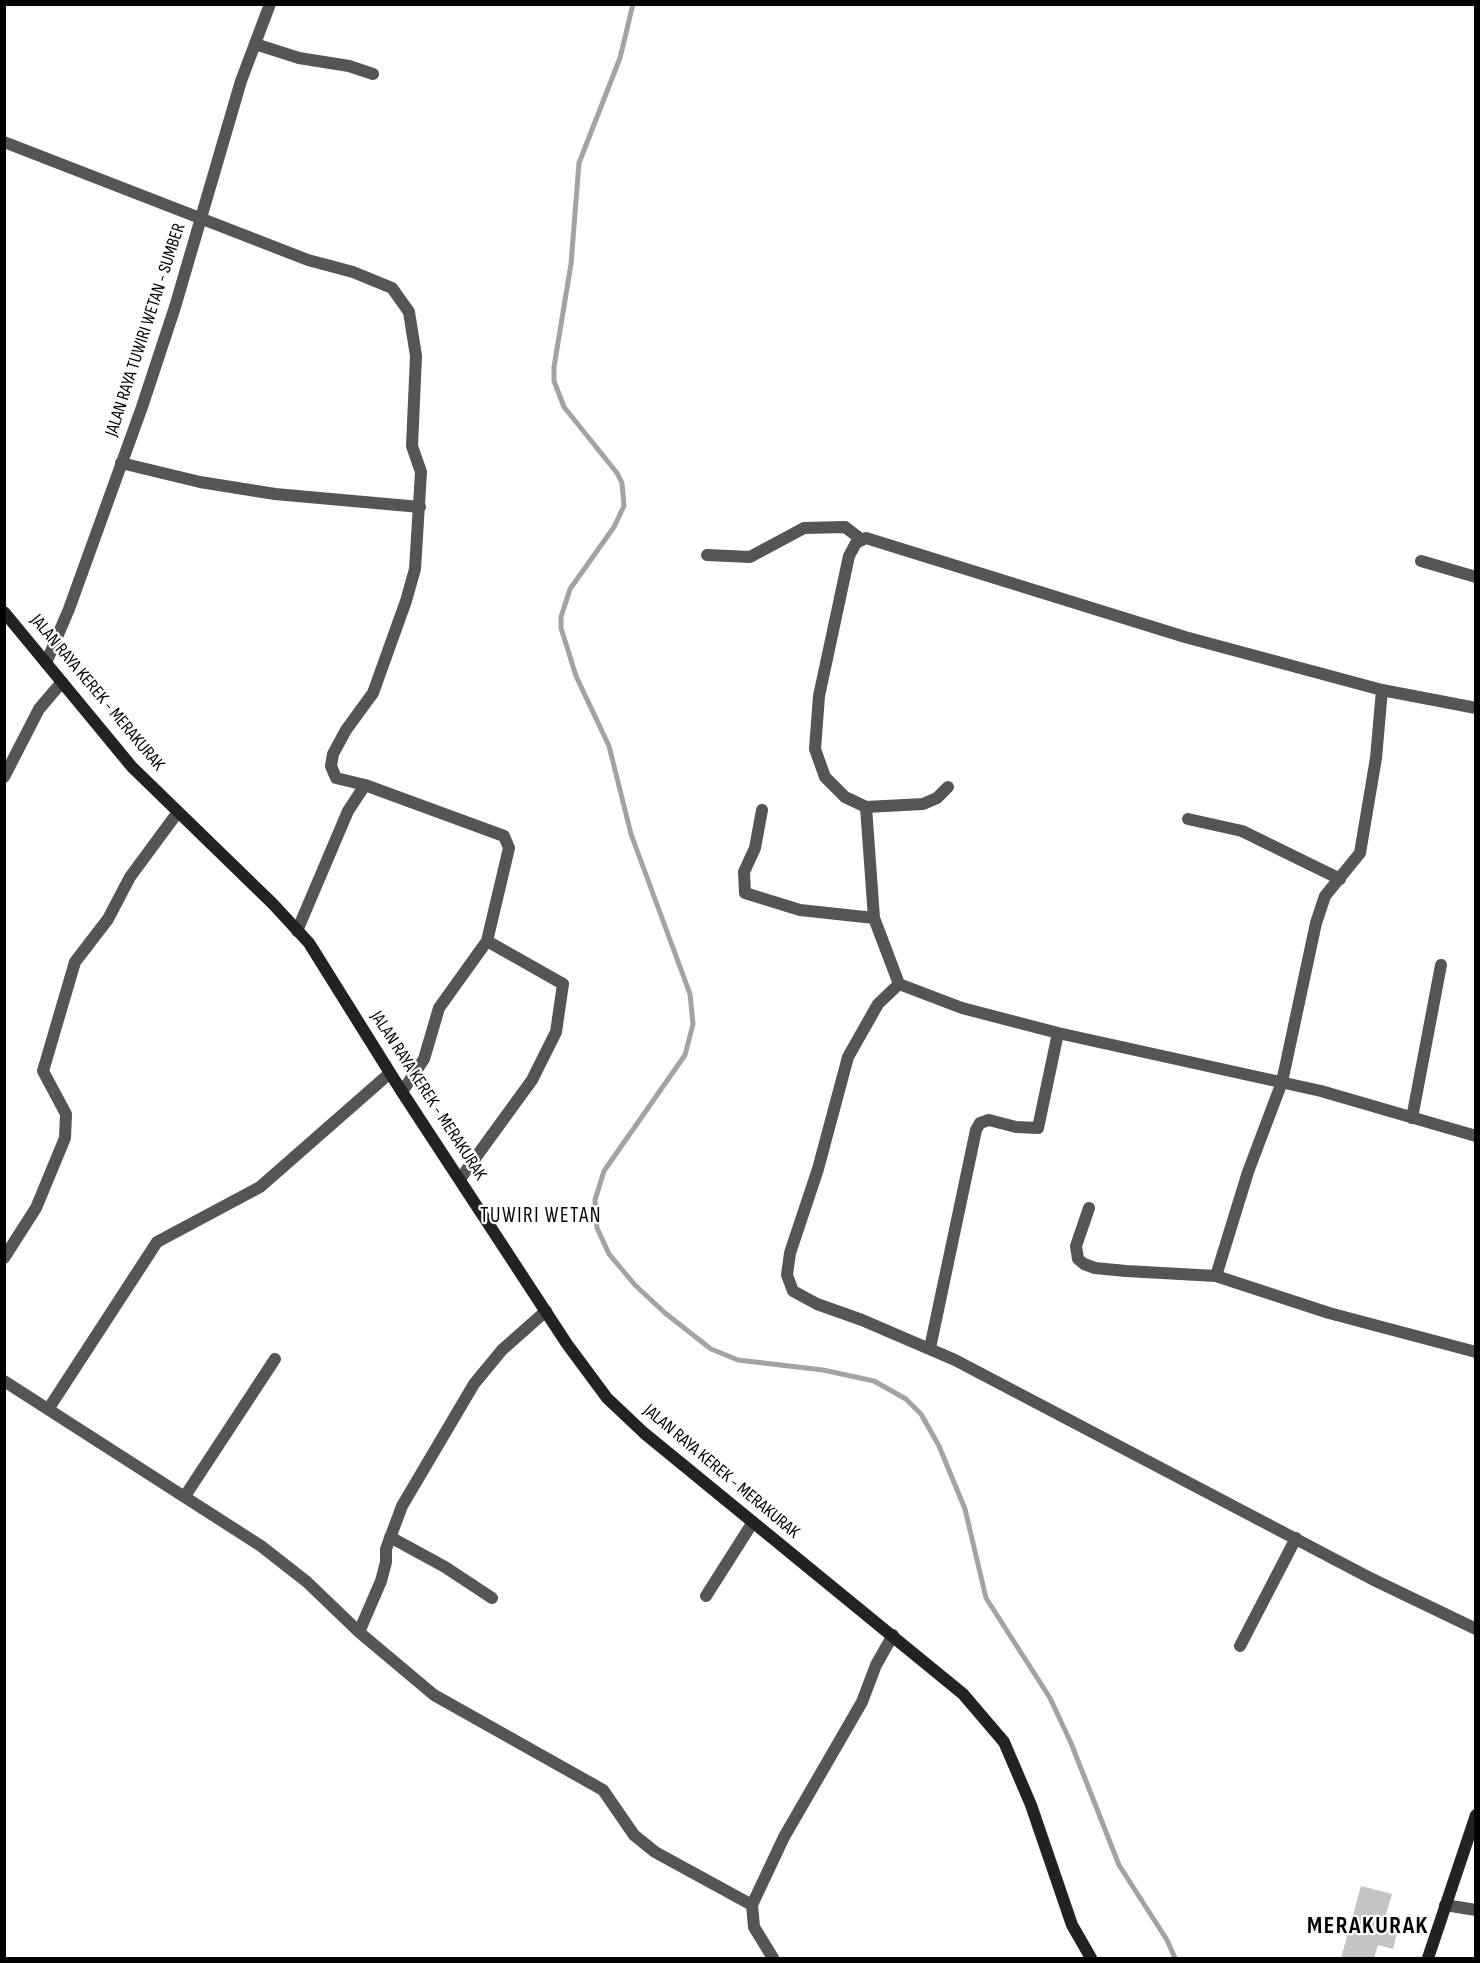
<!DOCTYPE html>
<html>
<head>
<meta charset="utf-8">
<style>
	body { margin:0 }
	#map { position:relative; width:1480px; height:1963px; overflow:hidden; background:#fff; font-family:"Sofia Sans Condensed",sans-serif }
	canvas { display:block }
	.frame { position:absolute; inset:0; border:6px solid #000; pointer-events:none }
</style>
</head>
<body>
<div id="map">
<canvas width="1480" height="1963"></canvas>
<div class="frame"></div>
</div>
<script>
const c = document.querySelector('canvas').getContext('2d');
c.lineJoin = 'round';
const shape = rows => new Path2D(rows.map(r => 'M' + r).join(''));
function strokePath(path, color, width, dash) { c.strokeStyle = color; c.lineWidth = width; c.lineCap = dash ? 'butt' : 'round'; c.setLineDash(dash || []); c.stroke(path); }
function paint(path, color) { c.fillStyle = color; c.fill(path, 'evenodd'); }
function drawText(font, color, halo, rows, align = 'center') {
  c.font = font + ' "Sofia Sans Condensed",sans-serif'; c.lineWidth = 4.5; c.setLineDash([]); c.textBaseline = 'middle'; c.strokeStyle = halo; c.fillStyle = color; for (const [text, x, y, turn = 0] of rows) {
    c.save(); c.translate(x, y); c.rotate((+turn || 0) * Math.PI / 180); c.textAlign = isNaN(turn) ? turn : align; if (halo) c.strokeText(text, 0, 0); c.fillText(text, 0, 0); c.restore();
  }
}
strokePath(shape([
	[633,4,620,58,579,163,571,264,554,367,554,381,564,407,617,473,622,483,624,506,614,527,570,589,561,617,561,628,576,676,609,746,631,834,690,994,693,1024,685,1055,604,1171,595,1200,597,1228,609,1254,635,1285,665,1313,711,1349,738,1360,823,1370,874,1381,906,1399,921,1414,939,1446,965,1509,986,1598,1050,1698,1071,1743,1119,1865,1167,1940,1175,1958]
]), '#a3a3a3', 5);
paint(shape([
	[1361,1886,1392,1894,1384,1921,1399,1925,1393,1949,1378,1945,1374,1958,1341,1958]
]), '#c4c4c4');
strokePath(shape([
	[255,44,299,58,349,66,373,74],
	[4,142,308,260,353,272,392,288,409,312,416,356,412,446,421,472,415,569,406,601,373,693,346,730,333,754,331,766,336,778,365,785,348,811,297,931],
	[121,463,200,482,275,494,420,507],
	[707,555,750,557,804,528,845,527,862,540],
	[1421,561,1476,577],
	[1382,690,1376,758,1360,853,1325,896,1316,923,1282,1082,1248,1172,1216,1276,1329,1313,1476,1352],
	[1476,708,1382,690,1185,637,866,538,856,543,849,556,819,696,815,749,825,777,845,797,866,807,874,918,899,984,962,1008,1058,1033,1321,1091,1476,1136],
	[4,777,39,709,62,682],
	[365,785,504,836,509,848,487,941,439,1008,424,1059,402,1092],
	[866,807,923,804,937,798,948,787],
	[762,810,755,848,744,872,745,893,800,910,874,918],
	[1188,819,1242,831,1340,879],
	[899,984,878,1004,848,1057,818,1169,790,1253,787,1275,793,1291,817,1304,862,1320,955,1360,1372,1579,1476,1629],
	[1412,1118,1441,965],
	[460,1179,532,1080,556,1032,563,984,487,941],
	[1089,1208,1076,1246,1078,1259,1084,1264,1095,1268,1126,1271,1216,1276],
	[4,1258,36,1208,65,1138,66,1114,43,1071,75,962,108,919,130,877,178,812],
	[546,1311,502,1350,474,1384,402,1506,386,1549,386,1562,381,1581,359,1632,434,1695,603,1790,634,1835,655,1852,752,1905],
	[930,1348,976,1130,980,1123,989,1120,1016,1127,1038,1128,1058,1033],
	[4,1381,261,1546,307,1582,359,1632],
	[49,1408,157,1242,260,1187,390,1073],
	[185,1496,275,1359],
	[390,1537,445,1567,492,1598],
	[706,1596,753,1522],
	[1240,1646,1296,1538],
	[773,1958,754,1927,752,1905,784,1837,862,1702,876,1665,893,1635]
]), '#555', 12);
strokePath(shape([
	[46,663,69,609,142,407,175,307,241,81,270,4],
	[1445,1905,1476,1910]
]), '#555', 12);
strokePath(shape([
	[4,612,132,767,273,904,309,943,402,1092,567,1344,607,1398,644,1433,963,1694,1004,1742,1031,1805,1072,1925,1091,1958],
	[1428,1958,1476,1815]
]), '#222', 12);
drawText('18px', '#000', '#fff', [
	["JALAN RAYA TUWIRI WETAN - SUMBER",146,330,-72],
	["JALAN RAYA KEREK - MERAKURAK",97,693,50],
	["JALAN RAYA KEREK - MERAKURAK",428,1096,57],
	["JALAN RAYA KEREK - MERAKURAK",721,1472,40]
]);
c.letterSpacing = '1.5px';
drawText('21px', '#000', '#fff', [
	["TUWIRI WETAN",541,1217]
]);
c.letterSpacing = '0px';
c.letterSpacing = '1.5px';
drawText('bold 24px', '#000', '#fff', [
	["MERAKURAK",1368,1927]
]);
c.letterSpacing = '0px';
</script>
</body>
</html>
